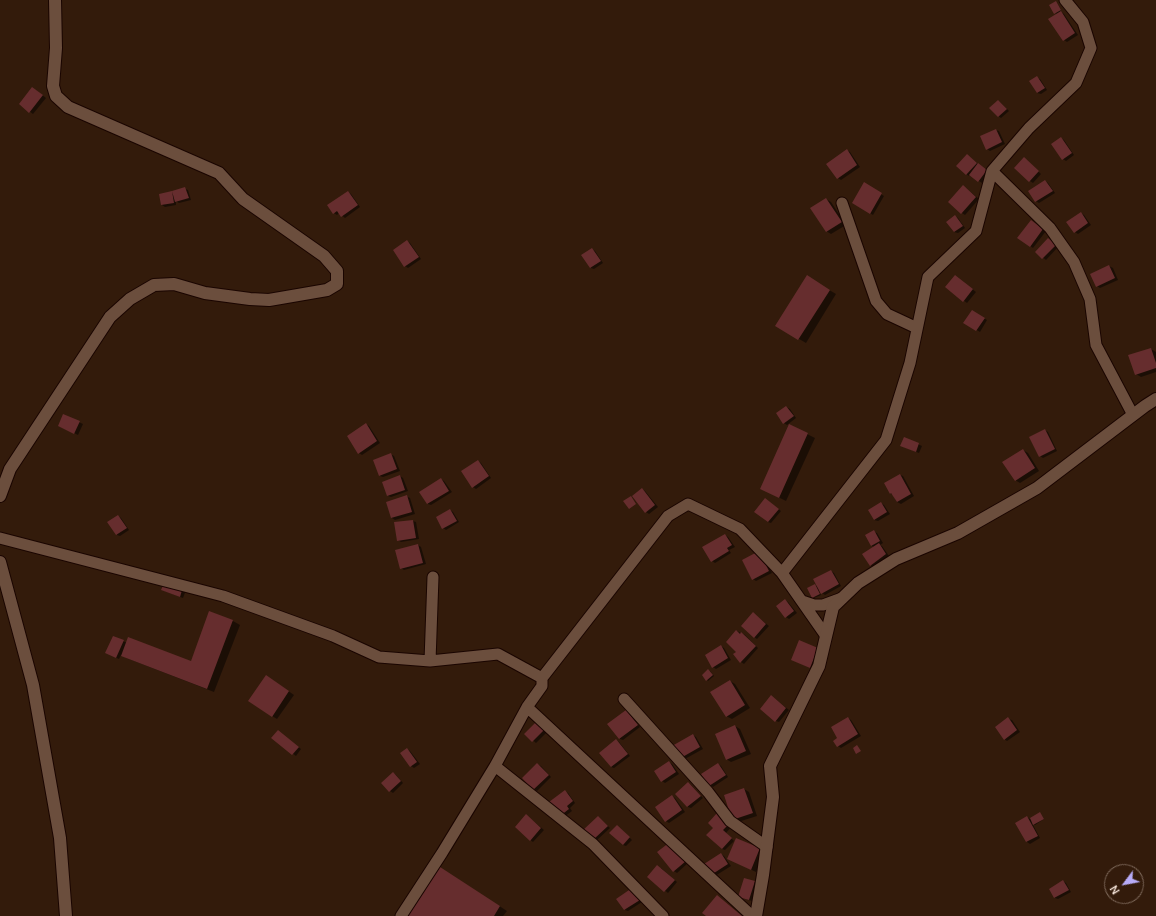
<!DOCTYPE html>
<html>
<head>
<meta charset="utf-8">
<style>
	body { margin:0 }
	#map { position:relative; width:1156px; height:916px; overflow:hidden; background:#331b0b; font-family:Manrope,sans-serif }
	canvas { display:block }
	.north { position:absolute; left:1104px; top:864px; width:40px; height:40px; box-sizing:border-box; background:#331b0b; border:1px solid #7f6a5c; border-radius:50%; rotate:238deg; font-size:11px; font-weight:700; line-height:16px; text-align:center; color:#f1e0d5 }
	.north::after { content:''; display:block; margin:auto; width:14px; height:18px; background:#b7abf7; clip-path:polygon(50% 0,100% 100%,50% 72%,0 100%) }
</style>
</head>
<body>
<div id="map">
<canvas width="1156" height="916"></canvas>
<div class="north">N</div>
</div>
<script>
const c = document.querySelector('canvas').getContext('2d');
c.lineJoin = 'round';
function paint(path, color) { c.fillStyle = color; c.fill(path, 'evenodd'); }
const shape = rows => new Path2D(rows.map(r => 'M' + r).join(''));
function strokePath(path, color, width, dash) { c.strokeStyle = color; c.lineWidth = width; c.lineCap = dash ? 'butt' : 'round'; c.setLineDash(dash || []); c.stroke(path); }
paint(shape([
	[1057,3,1061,10,1060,11,1064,14,1078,35,1067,42,1064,40,1057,14,1055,13],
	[1037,78,1040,79,1047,90,1041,94,1037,93],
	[36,90,46,98,33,114,20,104],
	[998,101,1001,103,1009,111,1001,118,998,116],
	[996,130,999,131,1005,144,990,151,987,149],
	[1061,138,1064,140,1074,155,1066,161,1063,159],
	[847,150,850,152,860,167,841,180,838,178],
	[970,157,978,164,990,172,982,183,970,175,969,176,966,174],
	[1027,160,1041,174,1033,183,1030,181],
	[1045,181,1048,183,1055,193,1039,203,1036,201,1030,192],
	[864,184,884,196,873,215,853,203],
	[966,188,979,199,965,215,962,213],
	[185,189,188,190,191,200,179,203,176,201,176,205,165,207,162,205,171,193,174,194],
	[348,192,351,194,360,207,345,218,339,213,337,215,334,213],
	[826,199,831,202,846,225,831,234,826,231],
	[1081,213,1084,215,1091,225,1078,234,1075,232],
	[955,216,958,218,965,228,958,233,954,232],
	[1034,223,1046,231,1033,248,1030,246],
	[1048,239,1058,247,1046,260,1036,252],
	[407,241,410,243,421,259,408,268,405,266],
	[592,249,595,251,603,263,594,269,591,268,583,256],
	[1109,266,1113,268,1118,280,1100,288,1097,286],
	[956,276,976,292,967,303,946,287],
	[814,281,836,294,806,343,777,326],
	[972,311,987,320,980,332,965,323],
	[1151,349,1156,352,1156,372,1141,377,1136,374],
	[786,407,790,409,796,418,787,425,784,423],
	[64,415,83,424,78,435,62,427],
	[366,424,369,426,380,443,362,455,359,453],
	[789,425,815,438,786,501,768,492],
	[1045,430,1048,432,1057,451,1043,458,1040,456],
	[904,438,922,446,919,453,904,447],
	[1023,450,1028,453,1039,471,1020,483,1015,480],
	[390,454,394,456,400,471,383,477,380,476,374,461],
	[478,461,481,463,491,478,476,489,473,487],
	[900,475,903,476,914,496,901,504,897,502,893,495,890,493],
	[400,476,403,478,408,491,391,497,388,496],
	[441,479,444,481,452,492,431,505,428,504,420,492],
	[642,489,645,491,658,507,649,514,646,512],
	[406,496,410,498,415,514,395,520,392,518,387,503],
	[768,501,781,511,771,523,768,522],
	[881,503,884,505,890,514,878,521,874,520],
	[450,510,453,512,459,522,446,530,443,528],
	[118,516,121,518,129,530,120,536,117,535],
	[413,521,416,522,419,539,401,542,398,540],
	[874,532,877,533,883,543,880,545,882,546,889,556,874,567,870,565,874,547,872,546,866,536],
	[725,535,728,537,735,547,729,550,731,553,715,563,712,561],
	[418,545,421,547,426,564,404,570,401,568],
	[762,554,772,573,756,581,753,579],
	[831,571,834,573,841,586,825,595,819,591,821,595,814,598,813,597,815,585,819,588],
	[162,590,186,590,183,598],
	[785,600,788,602,797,613,789,619,786,617],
	[210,612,233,621,240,625,214,692,129,659,121,655,119,659,110,655,123,641,127,643,191,662],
	[753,613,769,626,757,639,754,637],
	[737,631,745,635,758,648,744,664,741,662,738,652],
	[721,646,724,648,731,660,716,669,713,667],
	[818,649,813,669,795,661],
	[710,671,714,676,708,681,703,675],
	[271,679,294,695,277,719,272,716],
	[730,681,735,684,750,708,732,719,726,716],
	[774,698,789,710,779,722,776,721],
	[626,711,629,713,640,727,623,740,620,739,609,724],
	[848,718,851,720,861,736,841,748,838,746,839,738],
	[1008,719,1012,720,1020,732,1007,741,1004,739],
	[537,723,547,732,536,743,526,734],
	[735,726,740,729,751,754,731,762,726,759],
	[278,731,301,749,296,756,273,738],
	[693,735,696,737,703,749,683,760,680,759],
	[616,740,619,742,630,756,614,768,611,767],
	[407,749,410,751,420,764,414,768,411,766],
	[669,762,672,764,679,774,665,783,662,781],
	[718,764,721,766,728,777,713,787,710,785,702,774],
	[538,765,541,766,551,777,537,791,534,789],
	[393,773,396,775,403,783,393,793,390,791],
	[688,783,691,785,703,798,691,808,688,807,676,794],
	[744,789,749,792,757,816,738,822,733,819],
	[565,792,568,793,575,803,570,808,572,811,564,817,561,815],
	[672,796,675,798,685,812,669,823,666,821],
	[1040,813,1044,819,1035,825,1032,823,1040,838,1030,844,1027,842,1017,823,1027,817,1030,819],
	[526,815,544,830,533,842,530,840],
	[598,817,610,828,597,840,594,838],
	[709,823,732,826,726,833,734,841,725,850,722,849,714,828],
	[620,828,632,840,626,846,623,845],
	[737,839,765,852,756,872,733,861],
	[670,843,688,863,677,873,674,871],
	[721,854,724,856,731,866,715,876,711,874],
	[661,868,677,882,668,893,649,877],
	[444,870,507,911,503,916,405,916],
	[1063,881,1066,883,1071,892,1058,899,1055,898,1050,889],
	[754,882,757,883,752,901,739,897],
	[632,890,642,902,628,911,625,910]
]), '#0007');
paint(shape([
	[1056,1,1061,10,1054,14,1049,5],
	[1061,11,1075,33,1063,41,1048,19],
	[1037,76,1045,88,1037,93,1029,81],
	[32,87,43,95,29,113,19,104],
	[998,100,1007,109,998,117,989,108],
	[996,129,1002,142,986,150,980,136],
	[1061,137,1072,153,1062,160,1051,144],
	[847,149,857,165,837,179,826,164],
	[967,154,977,163,966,175,956,166],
	[1024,157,1039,171,1029,182,1014,168],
	[978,163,987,170,978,182,969,175],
	[1045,180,1053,191,1035,202,1028,191],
	[864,182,882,193,870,214,852,203],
	[963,185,976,197,961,214,948,202],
	[185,187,189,198,175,202,172,191],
	[172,191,174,203,161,205,159,194],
	[348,191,358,205,341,217,337,211,333,214,327,205],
	[826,198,842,222,826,232,810,208],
	[1081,212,1088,223,1074,233,1066,222],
	[955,215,963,226,954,232,946,222],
	[1031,220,1043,229,1030,247,1017,238],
	[1048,238,1056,245,1042,259,1035,252],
	[407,240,419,257,404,267,393,250],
	[592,248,601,261,590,268,581,255],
	[1109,265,1115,278,1096,287,1090,274],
	[807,275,830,290,798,340,775,326],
	[955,275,973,289,963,302,945,287],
	[972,310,985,318,976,331,963,323],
	[1151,348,1156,363,1156,368,1135,375,1128,355],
	[786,406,794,416,783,424,776,413],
	[63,414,80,421,74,434,58,426],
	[366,423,377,441,358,454,347,436],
	[789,424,808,433,779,498,760,489],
	[1045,429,1055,449,1039,457,1029,437],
	[904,437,919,443,916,452,900,446],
	[1023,449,1035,468,1015,481,1002,462],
	[391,453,397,469,379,476,373,460],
	[478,460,489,476,472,488,461,471],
	[900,474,911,494,897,502,891,493,890,494,884,483],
	[400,475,405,490,387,496,382,482],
	[441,478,449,491,427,504,419,492],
	[642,488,655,505,645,513,632,496],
	[407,495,412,512,391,518,386,502],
	[631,496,636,504,629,509,623,501],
	[765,498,779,509,768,522,754,512],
	[881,502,887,512,874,520,868,510],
	[450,509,457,521,442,529,436,517],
	[118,515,127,528,116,535,107,522],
	[413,520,416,538,397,541,394,522],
	[874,530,880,541,871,546,865,535],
	[725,534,732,545,727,548,729,551,711,562,702,547],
	[879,543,886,554,870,566,862,554],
	[418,544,423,563,400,569,395,550],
	[759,551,769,571,752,580,742,560],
	[831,570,839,584,821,594,813,579],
	[165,581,183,587,180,597,161,590],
	[815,584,820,594,812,598,807,588],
	[785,599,794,611,785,618,776,606],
	[209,611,233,620,207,689,121,656,128,637,191,661],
	[753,612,766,624,754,638,741,626],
	[736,630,740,634,741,632,756,646,740,663,733,654,736,652,726,642],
	[113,636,124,640,116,658,105,653],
	[799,640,818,648,810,668,791,660],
	[721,645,728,658,712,668,705,655],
	[708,669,713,675,706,681,702,675],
	[266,675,289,691,272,717,248,701],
	[730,680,745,705,726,717,710,692],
	[771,695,786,708,775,722,760,709],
	[626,710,638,725,619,739,607,724],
	[848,717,858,734,837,747,833,741,837,738,831,727],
	[1008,717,1017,730,1004,740,995,727],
	[537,721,545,729,532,742,524,734],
	[735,725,746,751,726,760,715,734],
	[278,730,299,747,292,755,271,738],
	[693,734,700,747,679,759,672,746],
	[616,739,628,754,611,767,599,753],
	[857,745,861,751,856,754,853,748],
	[407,748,417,762,410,767,400,753],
	[669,761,676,772,661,782,654,771],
	[537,763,549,775,533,790,522,778],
	[718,763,726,775,709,786,701,774],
	[393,772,401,781,389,792,381,783],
	[688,782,701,796,687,807,675,794],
	[744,788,753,813,732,820,724,795],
	[565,790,573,801,567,806,569,809,560,816,549,802],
	[672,795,682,810,665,822,655,807],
	[1040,812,1044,819,1033,825,1030,818],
	[717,813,729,824,723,830,732,838,722,849,706,835,713,828,708,823],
	[526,814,541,828,530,841,515,827],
	[598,816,608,826,594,839,581,832],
	[1027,816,1038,836,1026,842,1015,823],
	[617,825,630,837,623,845,609,833],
	[736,838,760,848,751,870,727,859],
	[670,842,686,861,673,872,657,852],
	[721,853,728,864,711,875,704,864],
	[437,865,500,906,494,916,404,916],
	[657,865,675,880,664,892,647,877],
	[744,878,755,881,749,900,738,897],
	[1063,880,1069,890,1054,898,1049,889],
	[632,888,640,900,624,910,616,899],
	[717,895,742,916,706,916,702,913]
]), '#662d2e');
const street = shape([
	[992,171,1050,228,1074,262,1090,299,1096,345,1133,415],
	[842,203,876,301,887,314,917,328],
	[0,538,223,596,333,636,379,657,430,661,498,654,542,678],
	[802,601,814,605,823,605,842,598],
	[826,636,782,573,886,440,910,363,928,277,976,231,992,171,1029,128,1076,83,1091,48,1083,22,1065,0],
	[430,661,433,577],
	[624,699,708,792,730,821,767,847],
	[527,707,752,916],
	[495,766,593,844,663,916],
	[401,916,442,853,495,766,527,707,542,686,542,678,668,516,688,504,740,529,782,573]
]);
const secondary = shape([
	[0,496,10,469,33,434,110,317,130,299,154,285,174,284,205,293,250,299,269,300,327,290,337,284,337,271,324,256,243,199,219,173,68,107,56,96,53,86,56,48,55,0],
	[0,562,33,685,60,838,66,916],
	[756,916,763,875,773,797,770,766,819,666,833,607,858,583,896,559,958,533,1037,488,1145,406,1156,399]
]);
strokePath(street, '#1a0500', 13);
strokePath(secondary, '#1a0500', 14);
strokePath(street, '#6b4e3d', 11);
strokePath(secondary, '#6b4e3d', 12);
</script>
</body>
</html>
